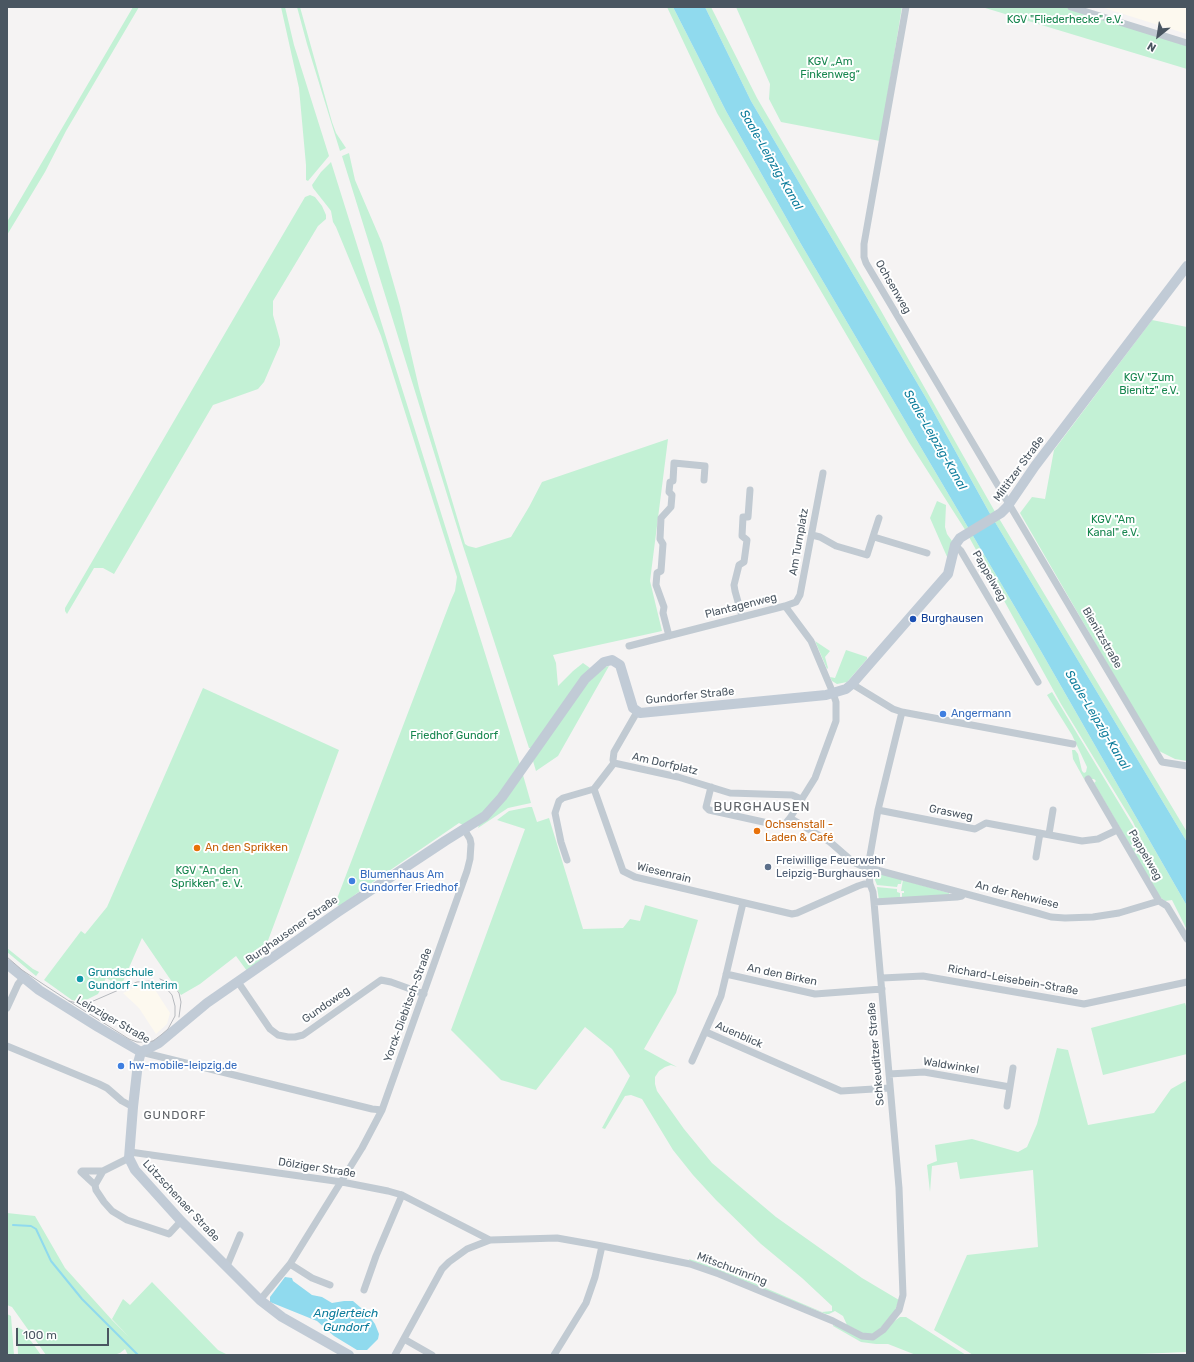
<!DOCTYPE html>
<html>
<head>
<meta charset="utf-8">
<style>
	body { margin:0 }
	#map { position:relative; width:1194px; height:1362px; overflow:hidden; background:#f5f3f3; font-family:Rubik,sans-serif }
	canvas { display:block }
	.frame { position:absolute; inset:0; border:8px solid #4a5661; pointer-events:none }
	.north { position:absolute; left:1138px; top:16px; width:40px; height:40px; -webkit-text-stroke:3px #fff; paint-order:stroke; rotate:210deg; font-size:11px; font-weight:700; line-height:16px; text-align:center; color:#4a5661 }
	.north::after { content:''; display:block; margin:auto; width:14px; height:18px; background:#4a5661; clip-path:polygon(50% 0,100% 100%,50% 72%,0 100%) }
	.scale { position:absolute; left:16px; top:1328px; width:93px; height:18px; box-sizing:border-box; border:2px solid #4a5661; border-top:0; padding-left:5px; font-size:12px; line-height:14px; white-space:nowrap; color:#4a5661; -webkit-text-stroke:3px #fff; paint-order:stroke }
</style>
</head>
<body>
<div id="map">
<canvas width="1194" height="1362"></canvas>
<div class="frame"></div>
<div class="north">N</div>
<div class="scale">100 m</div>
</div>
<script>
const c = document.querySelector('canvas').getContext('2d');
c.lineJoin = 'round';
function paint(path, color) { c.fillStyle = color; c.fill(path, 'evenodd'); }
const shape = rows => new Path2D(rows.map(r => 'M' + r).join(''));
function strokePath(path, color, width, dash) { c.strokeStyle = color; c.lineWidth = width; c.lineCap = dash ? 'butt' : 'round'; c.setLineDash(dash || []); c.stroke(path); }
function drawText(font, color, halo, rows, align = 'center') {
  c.font = font + ' Rubik,sans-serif'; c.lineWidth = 4; c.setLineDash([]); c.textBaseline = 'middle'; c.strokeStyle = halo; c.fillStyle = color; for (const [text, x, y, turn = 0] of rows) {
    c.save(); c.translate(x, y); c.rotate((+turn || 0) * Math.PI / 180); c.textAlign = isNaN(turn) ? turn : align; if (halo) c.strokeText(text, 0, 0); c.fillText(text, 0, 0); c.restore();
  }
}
paint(shape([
	[1101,7,1187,7,1187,34],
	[145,985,152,985,170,1013,167,1024,156,1034,139,1008,123,993,138,986]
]), '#fdf9ef');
paint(shape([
	[133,7,139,7,66,131,45,172,7,235,7,222],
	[281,7,285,7,294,45,329,156,308,181,306,180,306,165,299,88],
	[297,7,300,7,332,122,336,133,346,148,340,151,307,44],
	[667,7,673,7,726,111,801,244,1042,653,1187,906,1187,930,1172,900,1165,901,1160,897,1094,783,1096,781,1094,779,1090,779,1088,776,1084,779,1073,759,1072,750,1075,750,1078,754,1082,771,1084,773,1086,772,1087,767,1072,735,1047,695,1052,692,1142,841,1133,822,1061,704,964,528,909,442,717,113],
	[705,7,711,7,757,98,880,309,994,510,1187,832,1187,842,989,512,926,398,751,101],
	[736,7,902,7,880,141,781,122,769,99,770,84],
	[982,7,1064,7,1187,46,1187,69],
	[349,153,355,180,382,243,400,306,419,388,428,420,465,544,468,546,476,548,511,537,529,507,542,482,668,439,650,581,662,631,553,655,556,663,558,686,573,671,583,663,590,668,531,748,529,748,463,546,342,156],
	[331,162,520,765,496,799,481,814,463,825,459,823,367,886,363,884,360,891,340,906,335,904,451,600,455,591,457,577,381,336,336,227,333,222,331,211,328,207,313,188,312,185,321,172],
	[310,195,315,197,322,206,326,215,326,219,318,226,273,301,273,315,280,340,280,345,264,382,258,389,213,405,114,574,103,568,94,568,67,614,65,611,65,608,238,311,305,197],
	[1152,320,1187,327,1187,761,1175,759,1157,750,1020,513,1032,497,1045,499,1054,450],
	[937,501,946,505,945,527,947,534,952,541,948,559,930,518],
	[815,641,830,651,825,657,828,668,827,669],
	[846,650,867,657,867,659,847,682,837,684,832,681,830,677,835,678],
	[609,666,558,756,536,771,533,761,584,686,605,667],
	[203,688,339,750,260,962,247,971,236,956,200,984,181,995,142,938,121,986,106,978,98,994,82,1002,72,1000,44,980,81,931,85,934,107,907],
	[523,775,531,803,508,808,478,828,479,825],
	[529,807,532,807,537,822,549,818,583,929,623,928,630,919,640,921,645,905,698,920,676,993,644,1049,677,1067,671,1065,665,1067,659,1071,655,1077,655,1084,657,1091,684,1129,712,1163,776,1217,862,1278,899,1300,894,1313,876,1333,866,1335,847,1325,843,1316,835,1311,829,1314,826,1314,690,1262,689,1259,705,1264,749,1281,822,1312,832,1311,832,1306,802,1278,761,1244,716,1200,693,1175,673,1150,642,1099,631,1095,625,1096,605,1129,602,1128,630,1076,612,1049,585,1027,536,1090,501,1080,451,1030,525,829,497,820,509,811],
	[879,873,902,879,901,884,898,884,897,887,877,885,873,875],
	[903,880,949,893,949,896,902,899,902,893,904,893,904,891,901,891],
	[877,887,897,889,897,892,900,893,900,899,879,900],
	[7,948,33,969,39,972,36,976,7,952],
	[1185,1003,1187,1009,1187,1054,1103,1075,1091,1028],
	[1057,1048,1068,1050,1088,1125,1154,1113,1171,1089,1187,1080,1187,1352,1138,1354,973,1355,934,1330,967,1255,1038,1247,1033,1170,960,1179,957,1162,932,1166,930,1192,927,1165,937,1161,935,1145,972,1139,1018,1152,1027,1147,1037,1124],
	[7,1213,35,1216,65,1268,112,1320,129,1337,112,1319,123,1299,130,1305,152,1282,218,1350,228,1355,128,1355,125,1349,120,1353,114,1355,46,1355,12,1307,7,1305],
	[7,1314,11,1316,14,1355,7,1355],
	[900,1317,906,1317,966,1355,916,1355,888,1344,876,1344,861,1342,833,1326,833,1325,877,1337,881,1335,893,1322],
	[17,1327,23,1330,41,1355,18,1355]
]), '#c3f1d5');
paint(shape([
	[673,7,705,7,751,101,926,398,989,512,1187,842,1187,906,1042,653,801,244,726,111],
	[285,1277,292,1278,293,1281,312,1295,322,1297,332,1303,344,1301,353,1301,367,1313,375,1324,379,1334,378,1339,367,1350,357,1350,334,1336,317,1321,270,1302,270,1297]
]), '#90daee');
strokePath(shape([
	[13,1225,31,1226,36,1229,51,1261,82,1299,138,1355]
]), '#90daee', 2);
strokePath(shape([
	[906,7,864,244,864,257,866,263,1162,762,1187,766],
	[1071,7,1187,43],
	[812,535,820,537,836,546,867,555,879,518],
	[874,537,927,553],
	[955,545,961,551,1038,682],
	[785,606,796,602,800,595,823,473],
	[742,616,735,591,734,585,739,565,744,562,747,540,742,536,743,517,748,517,750,490],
	[669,636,663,613,664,607,656,585,657,573,661,571,663,544,660,539,661,518,671,507,672,495,669,492,670,482,673,481,674,463,705,466,704,480],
	[629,646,785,606,811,641,833,693,836,702,836,721,815,778,790,818,785,824,777,825,709,810,706,807,711,787],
	[852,684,893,709,902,712,1073,744],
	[637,712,614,752,613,760,614,763,594,789,623,871,635,877,792,914,797,913,858,886,864,884,870,884],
	[614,763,678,777,730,793,792,795,801,799],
	[1088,779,1159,901,1167,906,1187,939],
	[878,810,975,829,986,823,1082,841,1098,839,1117,830],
	[790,818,830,842,853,862,862,866,1037,913,1051,917,1065,918,1093,917,1119,913,1159,901],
	[1049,834,1053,810],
	[1036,857,1040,833],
	[567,860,561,842,555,813,559,801,563,798,594,789],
	[874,902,957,897,962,896,963,893],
	[726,974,815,994,882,989],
	[882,978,923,976,1084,1004,1187,982],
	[238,982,270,1029,278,1035,288,1037,295,1037,303,1035,381,980,391,982,424,994],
	[7,1008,18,984,23,978],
	[706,1032,841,1091,890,1088],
	[7,1046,99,1084,107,1088,122,1101,133,1107],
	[141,1052,372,1109,382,1110],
	[692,1061,721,996,743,903],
	[889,1074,924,1072,1010,1087],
	[1007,1106,1013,1068],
	[130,1152,342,1182,388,1191,402,1195,490,1240],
	[103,1171,95,1185,81,1172,82,1171,103,1171,129,1158],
	[95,1185,96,1190,104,1202,112,1211,127,1220,169,1234,181,1221],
	[290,1264,312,1278,330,1285],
	[227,1266,240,1235],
	[364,1290,376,1256,402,1195],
	[260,1300,290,1264,362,1148,382,1110,467,871,470,859,471,844,470,839,464,829],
	[404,1339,432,1355],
	[395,1355,442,1269,449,1262,467,1249,490,1240,557,1238,602,1246,690,1264,719,1274,833,1321,862,1336,873,1337,883,1330,899,1310,903,1295,899,1188,874,902,873,892,870,884,868,867,878,810,902,712],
	[554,1355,586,1303,595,1277,602,1246]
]), '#c1cad2', 7);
strokePath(shape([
	[7,964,39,990,98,1027,141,1052],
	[141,1052,159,1043,207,1003,338,912,445,841,485,816,502,797,585,679,604,662,612,660,620,665,633,708,640,713,826,695,846,689,852,684,948,574,955,545,960,538,1001,513,1007,507,1035,466,1187,266],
	[141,1052,138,1063,133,1107,129,1158,135,1170,181,1221,260,1300,282,1317,349,1355]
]), '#c1cbd6', 10);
strokePath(shape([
	[7,957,22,970,43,984,69,1001,129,1039,137,1042,146,1042,153,1041,161,1035,168,1029,175,1016,175,1006,172,995,166,988,159,983,151,981,137,982,91,1002,80,1004,69,1001],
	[160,979,173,985,179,993,181,1002,179,1017]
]), '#b5b8bd', 1);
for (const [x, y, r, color] of [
	[913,619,4,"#1a4fb4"],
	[943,714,4,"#3f7fe0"],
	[757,831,4,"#e8710a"],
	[197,848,4,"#e8710a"],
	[768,867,4,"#5c6f8a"],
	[352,881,4,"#3f7fe0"],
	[80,979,4,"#0f9aa8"],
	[121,1066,4,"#3f7fe0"]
]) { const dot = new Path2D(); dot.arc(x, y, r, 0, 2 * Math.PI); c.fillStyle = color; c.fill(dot); strokePath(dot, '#fff', 1.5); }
drawText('11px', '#17864f', '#fff', [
	["KGV \"Fliederhecke\" e.V.",1065,20],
	["KGV „Am",830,62],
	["Finkenweg“",830,75],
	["KGV \"Zum",1149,378],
	["Bienitz\" e.V.",1149,391],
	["KGV \"Am",1113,520],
	["Kanal\" e.V.",1113,533],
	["Friedhof Gundorf",454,736],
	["KGV \"An den",207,871],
	["Sprikken\" e. V.",207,884]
]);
drawText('11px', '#4a5661', '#fff', [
	["Ochsenweg",893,287,60],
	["Miltitzer Straße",1019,469,-54],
	["Am Turnplatz",799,542,-80],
	["Pappelweg",989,576,60],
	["Plantagenweg",741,606,-14],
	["Bienitzstraße",1102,638,60],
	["Gundorfer Straße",690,696,-6],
	["Am Dorfplatz",665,764,13],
	["Grasweg",951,813,11],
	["Pappelweg",1145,855,60],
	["Wiesenrain",664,873,14],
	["An der Rehwiese",1017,895,14],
	["Burghausener Straße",292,930,-35],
	["An den Birken",782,975,12],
	["Richard-Leisebein-Straße",1013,980,10],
	["Gundoweg",326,1005,-35],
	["Yorck-Diebitsch-Straße",408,1005,-70],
	["Leipziger Straße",113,1020,30],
	["Auenblick",739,1035,24],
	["Schkeuditzer Straße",876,1054,-95],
	["Waldwinkel",951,1066,9],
	["Dölziger Straße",317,1168,9],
	["Lützschenaer Straße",181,1201,47],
	["Mitschurinring",732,1269,21]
]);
drawText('11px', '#164399', '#fff', [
	["Burghausen",921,619]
], 'left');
drawText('11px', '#366cbe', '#fff', [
	["Angermann",951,714],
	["Blumenhaus Am",360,875],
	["Gundorfer Friedhof",360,888],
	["hw-mobile-leipzig.de",129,1066]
], 'left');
drawText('11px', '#c56008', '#fff', [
	["Ochsenstall -",765,825],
	["Laden & Café",765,838],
	["An den Sprikken",205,848]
], 'left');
drawText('11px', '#4e5e75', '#fff', [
	["Freiwillige Feuerwehr",776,861],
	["Leipzig-Burghausen",776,874]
], 'left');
drawText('11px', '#0d838f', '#fff', [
	["Grundschule",88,973],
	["Gundorf - Interim",88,986]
], 'left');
drawText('italic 12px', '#0c7c9b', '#fff', [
	["Saale-Leipzig-Kanal",771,160,60],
	["Saale-Leipzig-Kanal",935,440,60],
	["Saale-Leipzig-Kanal",1097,720,59],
	["Anglerteich",346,1314],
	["Gundorf",346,1328]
]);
c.letterSpacing = '1px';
drawText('12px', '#5f6368', '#fff', [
	["GUNDORF",175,1116]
]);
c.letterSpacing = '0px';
c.letterSpacing = '1px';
drawText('13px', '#5f6368', '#fff', [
	["BURGHAUSEN",762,807]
]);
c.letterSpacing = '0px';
</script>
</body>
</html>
